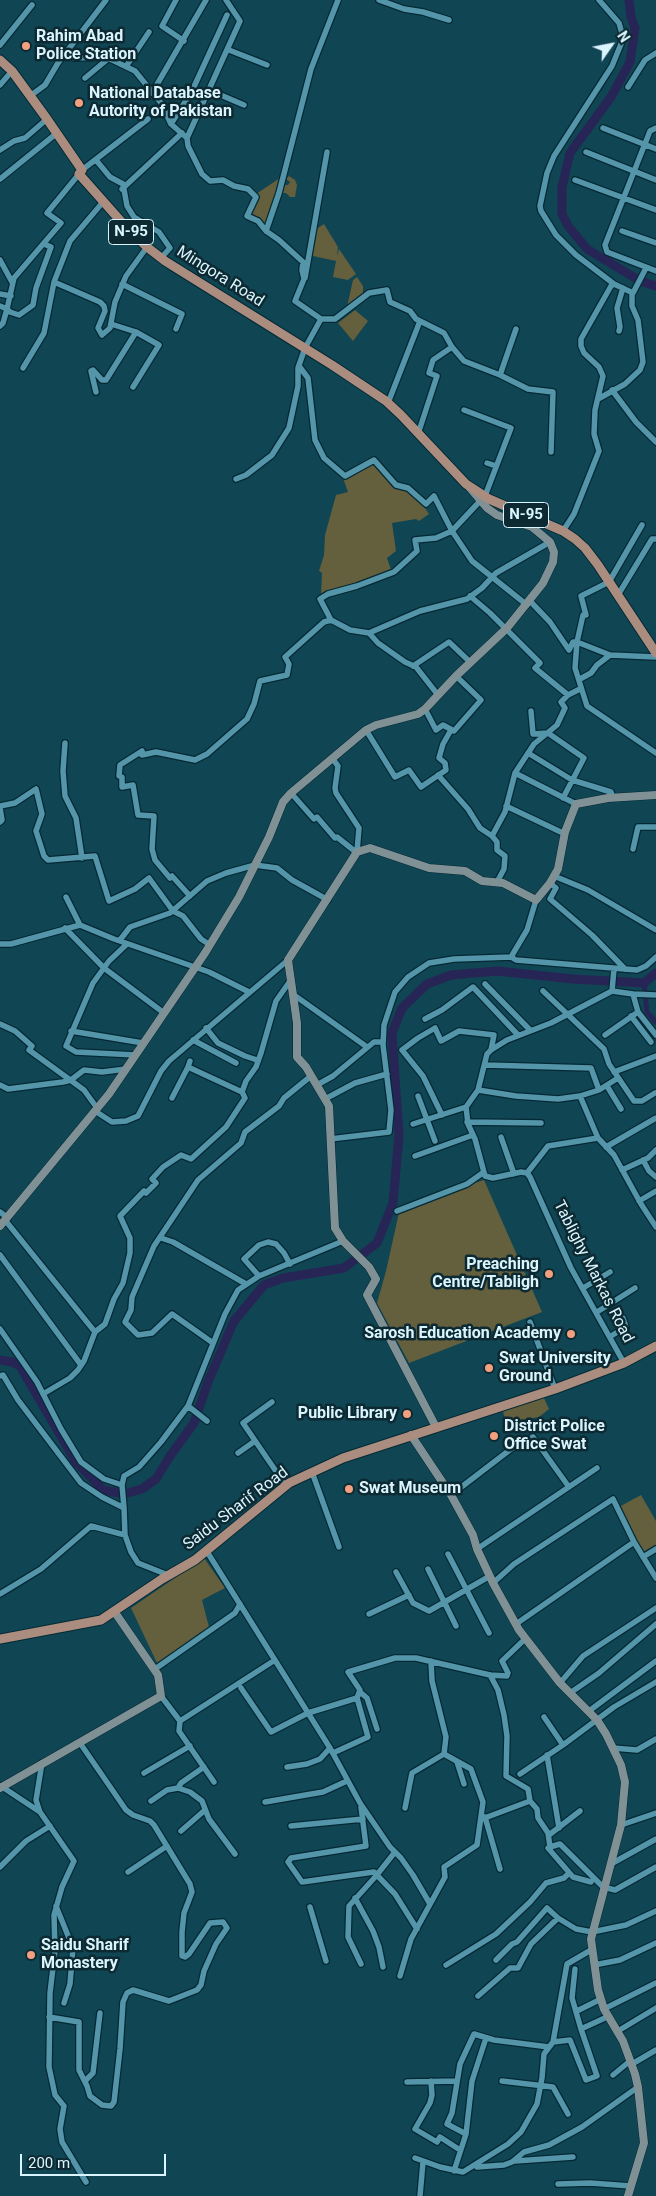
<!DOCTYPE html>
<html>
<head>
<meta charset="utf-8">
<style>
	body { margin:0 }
	#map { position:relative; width:656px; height:2196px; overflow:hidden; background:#104554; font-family:Roboto,sans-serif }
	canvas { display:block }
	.north { position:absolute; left:586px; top:20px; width:50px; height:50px; -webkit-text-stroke:4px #0d2931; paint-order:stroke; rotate:57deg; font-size:14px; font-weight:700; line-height:20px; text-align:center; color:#dbf5fe }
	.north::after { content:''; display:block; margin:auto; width:18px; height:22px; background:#dbf5fe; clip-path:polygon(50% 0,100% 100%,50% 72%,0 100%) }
	.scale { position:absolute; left:20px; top:2154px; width:146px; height:22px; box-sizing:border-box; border:2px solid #dbf5fe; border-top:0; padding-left:6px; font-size:15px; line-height:18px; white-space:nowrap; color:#dbf5fe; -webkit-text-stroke:4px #0d2931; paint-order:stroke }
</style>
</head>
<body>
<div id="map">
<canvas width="656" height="2196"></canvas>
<div class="north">N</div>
<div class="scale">200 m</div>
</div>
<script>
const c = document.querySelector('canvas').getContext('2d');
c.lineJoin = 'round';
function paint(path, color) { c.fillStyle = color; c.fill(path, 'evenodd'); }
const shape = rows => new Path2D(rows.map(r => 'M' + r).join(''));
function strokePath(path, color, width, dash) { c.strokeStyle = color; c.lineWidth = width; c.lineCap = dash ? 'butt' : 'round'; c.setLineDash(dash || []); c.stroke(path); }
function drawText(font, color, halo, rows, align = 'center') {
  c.font = font + ' Roboto,sans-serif'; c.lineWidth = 5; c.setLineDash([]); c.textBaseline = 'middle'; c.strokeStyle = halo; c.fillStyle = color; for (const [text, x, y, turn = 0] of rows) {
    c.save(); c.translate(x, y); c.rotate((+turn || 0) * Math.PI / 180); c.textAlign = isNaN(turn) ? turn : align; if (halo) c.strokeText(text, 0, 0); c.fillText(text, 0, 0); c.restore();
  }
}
paint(shape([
	[289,176,295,180,297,185,295,197,290,197,286,193,281,193,284,185,288,185,290,182,286,179],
	[280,178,278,192,266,228,250,216,259,197,256,194],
	[324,224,338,247,337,256,339,249,356,274,348,280,333,277,336,261,313,256,311,258,315,230],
	[357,277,363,286,363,295,347,307,353,280],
	[355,310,368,321,353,341,338,323],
	[372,462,398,488,405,489,419,499,429,514,419,521,416,519,392,523,396,551,387,558,391,570,382,575,342,587,321,595,322,573,319,571,324,555,325,535,336,495,348,492,343,478],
	[484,1180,542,1312,409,1363,377,1303,386,1271,400,1208],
	[543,1396,549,1409,539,1417,506,1422,502,1408],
	[641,1495,656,1521,656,1546,641,1553,617,1508],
	[204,1558,225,1588,202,1600,210,1631,157,1663,131,1608]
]), '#645f3c');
strokePath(shape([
	[644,983,647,1012,656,1022]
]), '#272556', 5);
strokePath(shape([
	[629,0,631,17,635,28,630,62,611,97,570,153,562,187,562,214,568,226,587,249,640,281,656,286],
	[0,1360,12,1362,20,1366,76,1462,103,1490,124,1494,142,1489,156,1479,170,1456,194,1423,208,1382,234,1321,264,1285,283,1278,344,1268,377,1243,393,1203,399,1135,392,1033,402,1008,427,984,451,975,497,971,573,979,644,983,656,973]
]), '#272556', 9);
const street = shape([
	[176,0,162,26,184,41],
	[379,0,404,9,423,12,449,20],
	[599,0,619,23,623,37,621,44,612,66,554,156,547,173,540,206,541,211,556,235,576,255,614,284],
	[0,45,32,5],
	[229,50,267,65],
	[67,51,74,58,106,57,135,71,161,103,171,124,187,138,188,146,202,174,210,181,223,180,234,186,248,189,256,197,247,216,258,221,266,231],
	[127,65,149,32],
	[85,78,109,58],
	[0,85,12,71],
	[628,87,645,60,656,53],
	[209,90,244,105],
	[152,93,206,0],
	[30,96,45,85,58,63,106,0],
	[171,124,192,91,227,15],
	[603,128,656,149],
	[656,128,650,131,605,245,607,252,656,271],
	[187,138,240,21,226,0],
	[0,150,14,141,25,138,47,119],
	[586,152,656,180],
	[96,160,110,177,123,184,127,206,134,217,159,232,170,248,161,258],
	[82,170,148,119],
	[0,179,57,133],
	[575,180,656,210],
	[122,189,182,133],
	[622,231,656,243],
	[44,244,51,247,36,288,33,305,19,315,10,312,7,309,14,278,61,223,47,213,79,174],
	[0,260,12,282],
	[305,278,327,152],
	[54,282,100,302,104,306,105,311,98,328,102,335,110,328,115,302,126,276,147,247],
	[122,284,182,314,176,329],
	[0,294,11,296],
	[0,306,7,309,3,323,0,326],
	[321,319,335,319,369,293,387,290,390,302,410,311,416,319,444,333,452,347,464,361,500,375,528,389,553,392,551,452],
	[619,331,620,327,617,308,623,288],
	[299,366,308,378,315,440,324,458,345,476,374,460,396,485,408,488,426,504,434,496,452,531,472,561,527,605],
	[23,368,44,333,54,282,70,241,103,202],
	[500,375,516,329],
	[133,387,159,345,136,332],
	[612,390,636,422,656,442],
	[96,392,91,371,93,370,102,380,106,380,136,332,111,324],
	[598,399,625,384,640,370,643,362,638,320,632,306,632,293],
	[388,403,420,321],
	[464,410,511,428,485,496],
	[418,434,437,376,429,373,433,360,452,347],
	[487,463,496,466],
	[236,479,246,475,272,455,289,428,298,386,298,368,305,348,321,319,295,301,304,279,302,270,303,262,279,240,266,231,279,193,311,69,338,0],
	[642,525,609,582,581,596,586,615,583,615,577,642,575,668,587,706,656,753],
	[563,531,574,514,599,451,594,434,595,410,603,376,599,367,584,353,581,346,581,339,611,286,614,284,633,293,646,268],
	[618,595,652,539,656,539],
	[470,596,490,613,540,663,535,668,568,695],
	[530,601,550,622,569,650,573,642,577,642,610,655],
	[331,620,320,599,328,594,357,586,394,572,417,551,415,540,436,538,452,531,480,501],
	[369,633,420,611,467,599,482,588,496,573,550,542],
	[413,666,449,642,470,662],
	[580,679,591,673,597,665,610,655,656,657],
	[425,709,436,730,443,725,454,731,481,700,456,676],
	[531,711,533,734,548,733,584,758,563,798],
	[366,730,395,777,409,770,421,787,446,770,445,763,439,758,443,744,451,730],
	[65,743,63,771,65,796,76,818,82,858],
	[528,753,572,780,611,792,613,798],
	[332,758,338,766,335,788,336,793,359,828,357,852],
	[515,773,576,804],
	[438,775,468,809,480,828,492,836],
	[291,793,314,819,317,817,335,838,337,837,357,853],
	[0,806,15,803,36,789,42,814,36,831,44,856,48,860,95,856,109,901,135,889,149,878,173,911,183,916,201,939,210,945],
	[506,806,565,834],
	[0,808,2,820,0,822],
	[633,849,638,827,656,827],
	[554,876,588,890,656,930],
	[497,882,504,869,505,856,497,850,497,842,492,836,505,812,515,773,534,744,557,725,565,708,561,702,568,695,580,689],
	[550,883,556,888,550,899,592,935,625,969],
	[190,896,172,876,170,878,155,860,152,849,154,816,138,815,133,785,122,787,122,777,119,776,120,765,142,751,142,755,156,752,195,760,207,754,247,719,254,704,260,681,287,675,289,664,285,657,324,622,331,620,350,630,369,633,378,643,405,662,416,667,438,695],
	[66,897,80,925],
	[536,900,527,930,511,957,516,960,637,970,646,966,656,957],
	[65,928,104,968,164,1013],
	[120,940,130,927,170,913,207,881,226,873,255,865,277,868,292,880,328,900],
	[0,944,11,944,80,925,114,939,209,972,249,992],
	[127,944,109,961,93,983,66,1046,76,1052,136,1055],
	[485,984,530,1030],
	[543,991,604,1049,609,1064,634,1101,642,1101,655,1093],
	[612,991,614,969],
	[633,994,656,995],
	[294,995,367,1047],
	[631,1016,651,1042],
	[425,1019,442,1010,473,987,518,1035],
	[0,1024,15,1031,32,1046,29,1050,84,1090,97,1108],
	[206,1028,218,1043,245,1056,257,1060],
	[71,1031,143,1043],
	[605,1035,638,1012],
	[193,1040,236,1063],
	[485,1065,591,1068,599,1090],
	[188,1067,242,1092],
	[614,1072,656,1056],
	[0,1085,8,1089,63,1082,71,1080,84,1070,102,1072,126,1069],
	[317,1085,333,1076,374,1042,383,1042],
	[607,1086,621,1109],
	[478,1090,516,1096,558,1099,580,1096,599,1090,618,1078],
	[418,1096,435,1141],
	[580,1096,598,1138,614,1155,641,1204,656,1227],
	[172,1098,188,1067,190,1061],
	[325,1099,355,1083,387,1074],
	[95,1111,112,1122,126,1121,138,1116,161,1071,169,1061,288,960],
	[442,1115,423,1076,402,1050,418,1038,435,1028,441,1041,459,1031,494,1035,491,1050],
	[467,1122,541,1123],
	[413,1124,466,1107],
	[501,1137,514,1174],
	[330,1139,389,1132,391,1110,383,1045,384,1025,395,992,408,977,429,963,454,959,511,957],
	[606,1147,656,1118],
	[415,1156,473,1135],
	[643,1160,649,1171,656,1177],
	[622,1170,648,1158,656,1150],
	[527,1173,548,1146,598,1138],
	[639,1201,656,1191],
	[397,1211,467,1184,484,1172],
	[0,1212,8,1218],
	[5,1220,95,1332],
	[161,1238,173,1242,246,1284],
	[0,1255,81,1365],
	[259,1276,244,1259,259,1245,268,1242,276,1244,284,1253,290,1264],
	[583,1288,610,1272],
	[597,1312,635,1288],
	[530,1322,555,1389],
	[0,1329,37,1382,61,1429,81,1462,104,1479,122,1485,124,1476,139,1467,161,1442,188,1406,225,1314,238,1290,259,1276,343,1241],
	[611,1336,626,1327,623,1318],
	[213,1343,172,1314,152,1333,138,1335,125,1322,131,1310,132,1297,154,1246,198,1180,241,1143,245,1132,279,1106,284,1098,311,1076],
	[624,1363,571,1268,530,1177,527,1173,521,1172,493,1178,485,1176,475,1139,468,1124,466,1107,478,1090,487,1054,491,1050,507,1040,551,1023,612,991,633,994,638,1012,656,1035],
	[0,1376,3,1375,18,1400,81,1483,102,1497,124,1508,125,1535,131,1552,138,1563,168,1575],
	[43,1394,70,1378,78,1370,84,1361,95,1332,105,1324,114,1299,123,1283,130,1253,130,1238,120,1216,144,1191,146,1193,156,1183,152,1179,163,1167,181,1155,191,1159,226,1127,245,1098,242,1092,246,1081,256,1067,261,1053,276,1001,290,981],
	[272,1402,243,1423,286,1486],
	[188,1406,207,1421],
	[238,1453,255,1441],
	[312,1472,339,1547],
	[122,1485,124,1508],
	[451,1495,511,1449,533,1437,569,1487],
	[477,1549,597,1468],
	[206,1550,330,1748,360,1803,390,1847,401,1858,413,1875,430,1904],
	[448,1554,489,1633],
	[643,1557,656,1549],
	[428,1569,456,1626],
	[396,1572,413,1603,429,1611,490,1576],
	[493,1583,514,1564,613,1499,634,1542,656,1578],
	[0,1594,41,1569,91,1526,125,1535],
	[369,1614,409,1595],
	[516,1624,634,1542],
	[155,1669,235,1613,240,1604],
	[490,1675,498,1690,504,1715,507,1736,506,1776,528,1789,530,1801,537,1809,538,1818,548,1833,550,1847,560,1844,603,1887,615,1890,656,1867],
	[560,1683,583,1656,656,1608],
	[241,1688,271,1732,308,1713,357,1698],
	[360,1692,367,1698,377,1729],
	[570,1693,599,1673,656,1624],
	[161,1696,180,1721],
	[589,1711,656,1661],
	[544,1717,563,1745],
	[613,1748,637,1750,656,1739],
	[333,1753,368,1737,357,1698,360,1690,348,1672,395,1658,416,1658,490,1675,507,1676,508,1673,502,1661,525,1639],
	[547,1755,559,1828],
	[457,1762,464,1784],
	[287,1767,307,1764,320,1759,330,1748],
	[144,1773,190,1746],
	[520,1774,563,1745,614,1707,656,1682],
	[214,1782,179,1731,180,1721,275,1660],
	[1,1786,40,1812,74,1861,62,1887,54,1915,55,1951,50,1993,49,2067,55,2095,64,2106,60,2129,62,2142,86,2182],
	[178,1788,181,1783,204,1767],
	[151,1801,167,1790,178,1788,190,1792,202,1801,209,1819,235,1854],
	[265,1802,323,1792,347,1781],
	[361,1807,366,1846,291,1858,288,1862,302,1882,374,1872,395,1894,417,1929],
	[405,1808,412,1773,444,1754,446,1737,432,1681,431,1661],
	[40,1812,36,1800,42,1763],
	[485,1817,500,1869],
	[482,1819,530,1801],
	[621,1825,656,1813],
	[291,1826,363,1819],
	[181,1831,205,1810],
	[549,1835,580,1811],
	[548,1848,573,1877,591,1882],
	[611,1864,656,1839],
	[0,1867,26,1841,50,1826],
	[128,1872,167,1846],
	[355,1898,373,1931,379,1947,383,1967],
	[56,1906,73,1948,70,1984,64,2003],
	[310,1907,326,1961],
	[496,1960,512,1944,517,1942,547,1908,558,1918],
	[361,1964,348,1937,349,1906,376,1876,395,1852],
	[446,1965,496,1934,530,1902,546,1883,564,1878,569,1873],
	[594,1965,620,1960,656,1943],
	[575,1969,572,1998,581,2029],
	[400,1976,411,1939,445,1877,444,1867,477,1845,483,1802,472,1772,471,1769,444,1754],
	[478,1996,510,1968,518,1968,531,1944,558,1918,576,1929,592,1932,626,1925,656,1911],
	[604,2009,656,1983],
	[577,2011,601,1999],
	[49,2017,79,2022,79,2070,87,2086,90,2096,102,2105,111,2106,114,2102,120,2049,123,2002,127,1993,133,1990,169,2001,197,1990,201,1985,204,1971,216,1944,227,1928,223,1922,210,1923,189,1954,185,1957,182,1956,182,1932,184,1913,192,1892,190,1884,154,1825,150,1821,133,1815,126,1810,80,1743],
	[618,2031,656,2008],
	[553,2042,570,2040,586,2080,597,2076,581,2029,607,2017],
	[632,2064,656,2050],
	[613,2075,630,2061],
	[85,2081,93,2073,100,2013],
	[431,2081,432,2095,430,2103,415,2129,437,2142,440,2137,460,2150],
	[502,2081,553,2087,568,2114],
	[407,2082,456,2081],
	[466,2134,447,2124,452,2113,460,2064,474,2034,494,2040,549,2047],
	[415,2158,440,2167,463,2172,508,2144,521,2132,537,2104,542,2078,544,2054,553,2042,567,1964,591,1950],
	[515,2161,573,2157],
	[477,2167,504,2165,512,2162,524,2152,549,2145,582,2127,638,2087],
	[454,2171,466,2134,472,2081,486,2038],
	[558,2184,590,2183,631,2186],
	[420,2196,423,2162]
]);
const secondary = shape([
	[0,1226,109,1094,205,953,239,897,269,837,283,802,291,793,366,730,376,725,418,714,425,709,456,676,507,628,543,583,553,562,554,552,550,542,532,527,497,515,487,508,470,488],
	[436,1427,367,1295,376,1279,369,1267,343,1241,335,1228,329,1106,306,1067,297,1057,297,1023,288,960,357,852,370,848,429,868,465,871,482,881,503,883,536,900,550,883,558,869,565,832,576,804,608,798,656,795],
	[411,1435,451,1495,473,1535,477,1549,493,1583,519,1630,560,1683,597,1720,606,1734,621,1765,625,1782,621,1825,591,1939,598,1990,604,2009,623,2041,635,2074,638,2087,644,2143,628,2196],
	[0,1788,161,1696,158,1675,114,1611]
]);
const primary = shape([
	[0,60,12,71,47,119,82,170,79,174,126,227,147,247,165,261,332,365,386,401,401,415,466,484,489,499,563,531,575,539,585,548,598,565,656,653],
	[0,1639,101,1620,162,1579,195,1560,289,1483,343,1458,555,1389,624,1363,656,1346]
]);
strokePath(street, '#052934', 8);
strokePath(secondary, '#052934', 9);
strokePath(primary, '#052934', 11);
strokePath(street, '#5495aa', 5.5);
strokePath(secondary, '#7f9195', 8);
strokePath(primary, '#aa8d7f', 9);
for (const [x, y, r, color] of [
	[26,46,5,"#f2a080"],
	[79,103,5,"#f2a080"],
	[549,1274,5,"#f2a080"],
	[571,1334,5,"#f2a080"],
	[489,1368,5,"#f2a080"],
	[407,1414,5,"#f2a080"],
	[494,1436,5,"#f2a080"],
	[349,1489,5,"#f2a080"],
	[31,1955,5,"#f2a080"]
]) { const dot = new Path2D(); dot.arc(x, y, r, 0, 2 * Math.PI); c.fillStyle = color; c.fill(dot); strokePath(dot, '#0d2931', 2); }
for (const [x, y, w] of [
	[131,232,45],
	[526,515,45]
]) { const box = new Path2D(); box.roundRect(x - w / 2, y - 12.5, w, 25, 4); c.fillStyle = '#0d2931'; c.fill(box); strokePath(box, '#dbf5fe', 1); }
drawText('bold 15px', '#dbf5fe', null, [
	["N-95",131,232],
	["N-95",526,515]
]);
drawText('bold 16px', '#dbf5fe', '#0d2931', [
	["Rahim Abad",36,37],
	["Police Station",36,55],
	["National Database",89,94],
	["Autority of Pakistan",89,112],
	["Preaching",539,1265,"right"],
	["Centre/Tabligh",539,1283,"right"],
	["Sarosh Education Academy",561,1334,"right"],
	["Swat University",499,1359],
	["Ground",499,1377],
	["Public Library",397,1414,"right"],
	["District Police",504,1427],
	["Office Swat",504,1445],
	["Swat Museum",359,1489],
	["Saidu Sharif",41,1946],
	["Monastery",41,1964]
], 'left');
drawText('16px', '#dbf5fe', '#0d2931', [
	["Mingora Road",220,277,32],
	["Tablighy Markas Road",593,1272,63],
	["Saidu Sharif Road",236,1509,-37]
]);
</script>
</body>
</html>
